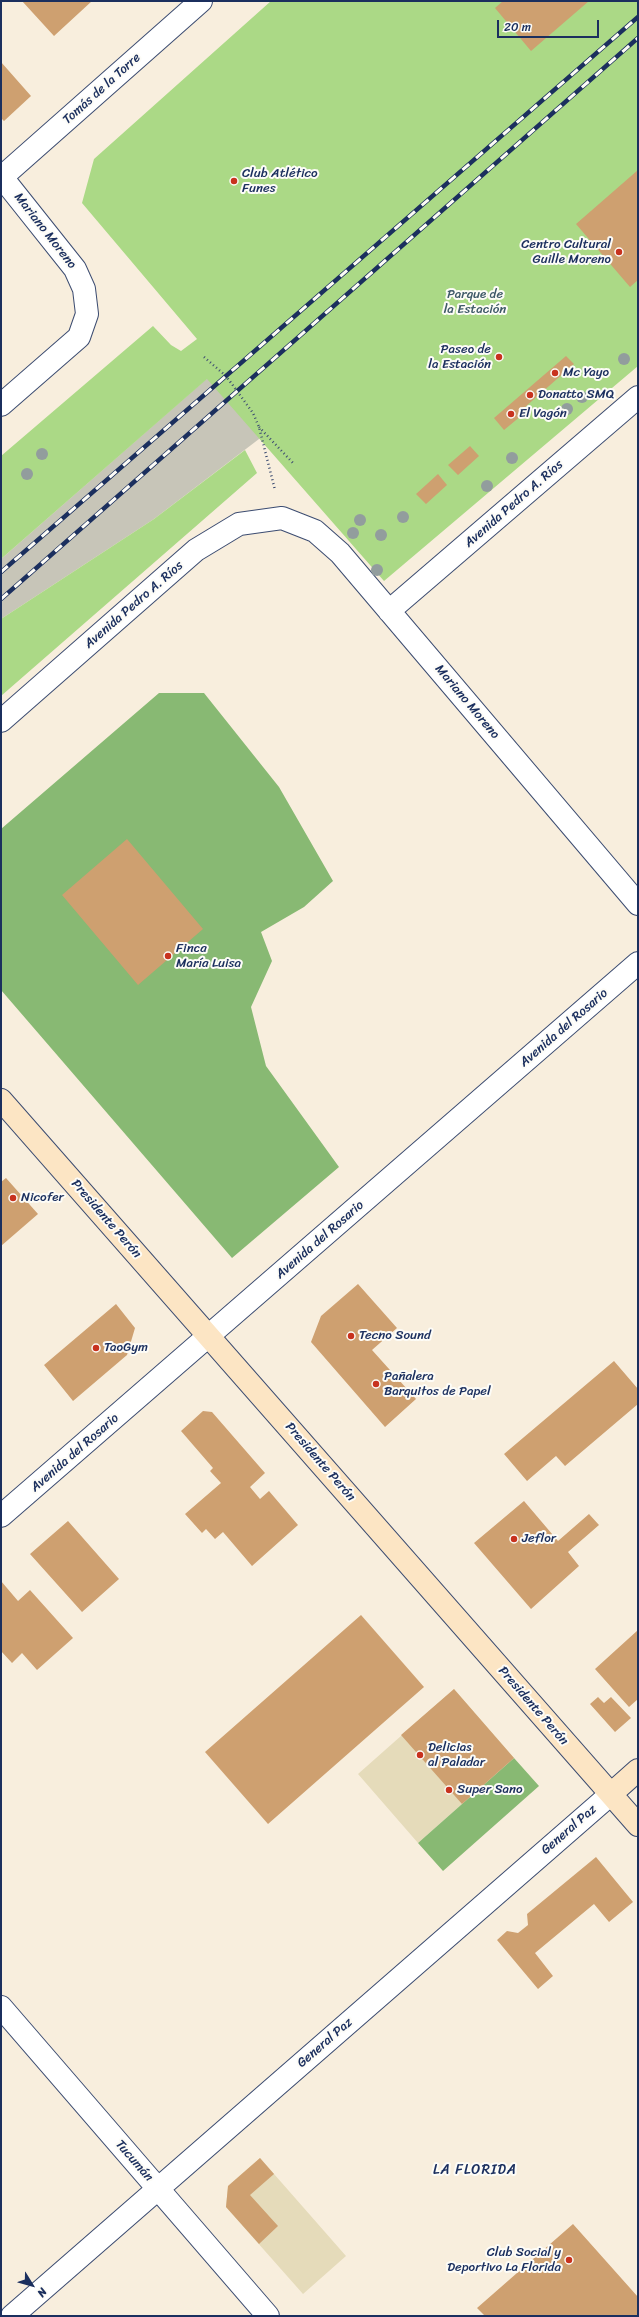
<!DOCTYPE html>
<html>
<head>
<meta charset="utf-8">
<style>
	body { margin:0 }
	#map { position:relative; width:639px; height:2317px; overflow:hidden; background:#f8eedd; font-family:Sriracha,sans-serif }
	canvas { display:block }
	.frame { position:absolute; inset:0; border:2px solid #1b2f5e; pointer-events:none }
	.north { position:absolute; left:12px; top:2265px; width:40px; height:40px; -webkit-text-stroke:3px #fdfcf7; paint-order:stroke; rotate:127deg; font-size:11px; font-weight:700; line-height:16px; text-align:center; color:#1b2f5e }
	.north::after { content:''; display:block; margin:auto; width:14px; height:18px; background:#1b2f5e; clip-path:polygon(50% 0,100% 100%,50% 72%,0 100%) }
	.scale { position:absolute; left:497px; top:20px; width:102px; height:18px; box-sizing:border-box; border:2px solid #1b2f5e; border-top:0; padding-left:5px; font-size:12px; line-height:14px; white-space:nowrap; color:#1b2f5e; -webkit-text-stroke:3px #fdfcf7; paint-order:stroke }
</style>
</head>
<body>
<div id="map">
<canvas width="639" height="2317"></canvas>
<div class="frame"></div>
<div class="north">N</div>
<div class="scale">20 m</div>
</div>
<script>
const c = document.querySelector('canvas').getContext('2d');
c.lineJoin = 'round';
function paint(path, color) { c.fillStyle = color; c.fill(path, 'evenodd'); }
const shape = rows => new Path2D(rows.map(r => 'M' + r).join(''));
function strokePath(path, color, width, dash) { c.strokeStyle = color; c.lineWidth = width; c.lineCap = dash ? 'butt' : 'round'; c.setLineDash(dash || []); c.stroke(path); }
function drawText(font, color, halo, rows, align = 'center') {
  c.font = font + ' Sriracha,sans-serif'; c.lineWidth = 4; c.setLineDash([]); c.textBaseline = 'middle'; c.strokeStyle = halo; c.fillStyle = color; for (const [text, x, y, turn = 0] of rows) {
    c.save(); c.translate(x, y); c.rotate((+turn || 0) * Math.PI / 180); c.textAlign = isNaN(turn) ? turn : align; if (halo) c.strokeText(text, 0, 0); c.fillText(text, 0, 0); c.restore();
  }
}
paint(shape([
	[454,1689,514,1758,418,1843,358,1774],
	[260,2158,346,2256,303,2294,226,2207,228,2186]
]), '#e5dbba');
paint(shape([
	[478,141,301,407,154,519,1,619,1,559]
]), '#c7c5b8');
paint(shape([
	[271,1,638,1,638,366,384,581,207,379,1,559,1,456,153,326,171,345,181,351,197,339,82,203,94,159],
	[245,450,257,473,1,696,1,619,154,519]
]), '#abd986');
paint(shape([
	[159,693,204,693,279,787,333,881,304,907,261,932,272,961,251,1007,266,1066,339,1167,232,1258,1,990,1,829],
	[514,1758,539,1786,443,1871,418,1843]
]), '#88b973');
paint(shape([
	[22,1,92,1,54,36],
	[503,1,589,1,531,51,495,8],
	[1,62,31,96,4,121,1,118],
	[638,170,638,280,630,287,576,224],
	[566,356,574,364,524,408,527,411,504,430,494,418],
	[470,446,479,456,458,475,448,465],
	[438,474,447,485,426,504,416,494],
	[127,839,203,929,138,985,62,895],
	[6,1178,38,1214,1,1246,1,1182],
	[358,1284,397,1328,372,1350,416,1399,385,1427,311,1342,321,1316],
	[116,1304,135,1328,127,1355,73,1401,44,1365],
	[614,1361,638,1389,638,1404,565,1466,556,1456,527,1481,504,1454],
	[203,1411,212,1412,265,1473,250,1487,260,1499,269,1491,298,1525,252,1566,223,1532,215,1539,206,1529,202,1533,185,1514,221,1483,210,1471,213,1468,181,1431],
	[524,1501,558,1541,589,1514,599,1525,568,1552,579,1566,531,1609,474,1543],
	[68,1521,119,1579,82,1612,30,1554],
	[1,1581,18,1601,30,1590,73,1638,37,1670,22,1653,12,1663,1,1651],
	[361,1615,424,1687,268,1824,205,1752],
	[638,1630,638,1699,629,1707,595,1669],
	[454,1689,514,1758,462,1804,401,1735],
	[598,1697,604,1703,611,1697,631,1718,615,1732,590,1704],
	[596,1857,633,1902,609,1922,594,1904,535,1953,553,1976,538,1989,497,1940,507,1931,518,1933,528,1925,527,1914],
	[260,2158,274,2174,250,2195,278,2226,259,2244,226,2207,228,2186],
	[573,2224,638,2297,638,2316,485,2316,477,2308]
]), '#cea070');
const street = shape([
	[1,176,75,269,84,289,87,314,79,337,1,405],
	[2,177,201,1],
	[389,611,638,397],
	[1,721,196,550,239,524,282,518,315,531,340,553,638,904],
	[1,1516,638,963],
	[1,2007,268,2316],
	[12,2316,611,1794]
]);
const secondary = shape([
	[1,1100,638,1825],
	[611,1794,638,1770]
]);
strokePath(street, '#3c4c71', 24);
strokePath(secondary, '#3c4c71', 24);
strokePath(shape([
	[204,357,226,376,253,413,259,427,275,490],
	[259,427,293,463]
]), '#3c4c71', 2.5, [1, 3]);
strokePath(street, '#fff', 22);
strokePath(secondary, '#fce5c4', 22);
const rail = shape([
	[1,572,638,17],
	[1,599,638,38]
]);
strokePath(rail, '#1b2f5e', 4.5);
strokePath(rail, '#fdfcf7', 3, [9]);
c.fillStyle = '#929d9d';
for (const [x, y] of [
	[624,359],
	[582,397],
	[567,409],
	[42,454],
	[512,458],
	[27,474],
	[487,486],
	[403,517],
	[360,520],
	[353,533],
	[381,535],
	[377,570]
]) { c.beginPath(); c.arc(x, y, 6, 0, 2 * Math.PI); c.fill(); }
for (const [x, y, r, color] of [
	[234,181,4,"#c8321e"],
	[619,252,4,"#c8321e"],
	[499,357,4,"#c8321e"],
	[555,373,4,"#c8321e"],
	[530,395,4,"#c8321e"],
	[511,414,4,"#c8321e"],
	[168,956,4,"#c8321e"],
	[13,1198,4,"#c8321e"],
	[351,1336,4,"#c8321e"],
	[96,1348,4,"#c8321e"],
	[376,1384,4,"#c8321e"],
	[514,1539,4,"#c8321e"],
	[420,1755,4,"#c8321e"],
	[449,1790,4,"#c8321e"],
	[569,2260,4,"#c8321e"]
]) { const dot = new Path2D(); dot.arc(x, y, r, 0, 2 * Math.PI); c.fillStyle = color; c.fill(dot); strokePath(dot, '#fdfcf7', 1.5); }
drawText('13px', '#1b2f5e', '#fdfcf7', [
	["Tomás de la Torre",102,89,-42],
	["Mariano Moreno",45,231,52],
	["Avenida Pedro A. Ríos",514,504,-41],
	["Avenida Pedro A. Ríos",134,605,-41],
	["Mariano Moreno",467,702,50],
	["Avenida del Rosario",564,1028,-41],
	["Presidente Perón",106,1219,49],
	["Avenida del Rosario",320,1240,-41],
	["Avenida del Rosario",75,1453,-41],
	["Presidente Perón",320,1462,49],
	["Presidente Perón",533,1706,49],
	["General Paz",569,1830,-41],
	["General Paz",325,2043,-41],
	["Tucumán",134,2161,49]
]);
drawText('13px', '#1b2f5e', '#fdfcf7', [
	["Club Atlético",242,174],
	["Funes",242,189],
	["Centro Cultural",611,245,"right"],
	["Guille Moreno",611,260,"right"],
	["Paseo de",491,350,"right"],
	["la Estación",491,365,"right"],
	["Mc Yayo",563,373],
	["Donatto SMQ",538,395],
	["El Vagón",519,414],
	["Finca",176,949],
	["María Luisa",176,964],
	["Nicofer",21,1198],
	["Tecno Sound",359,1336],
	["TaoGym",104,1348],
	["Pañalera",384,1377],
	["Barquitos de Papel",384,1392],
	["Jeflor",522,1539],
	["Delicias",428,1748],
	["al Paladar",428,1763],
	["Super Sano",457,1790],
	["Club Social y",561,2253,"right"],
	["Deportivo La Florida",561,2268,"right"]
], 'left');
drawText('13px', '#3f5a68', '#fdfcf7', [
	["Parque de",475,295],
	["la Estación",475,310]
]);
c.letterSpacing = '1px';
drawText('14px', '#1b2f5e', '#fdfcf7', [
	["LA FLORIDA",475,2170]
]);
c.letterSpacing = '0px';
</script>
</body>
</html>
